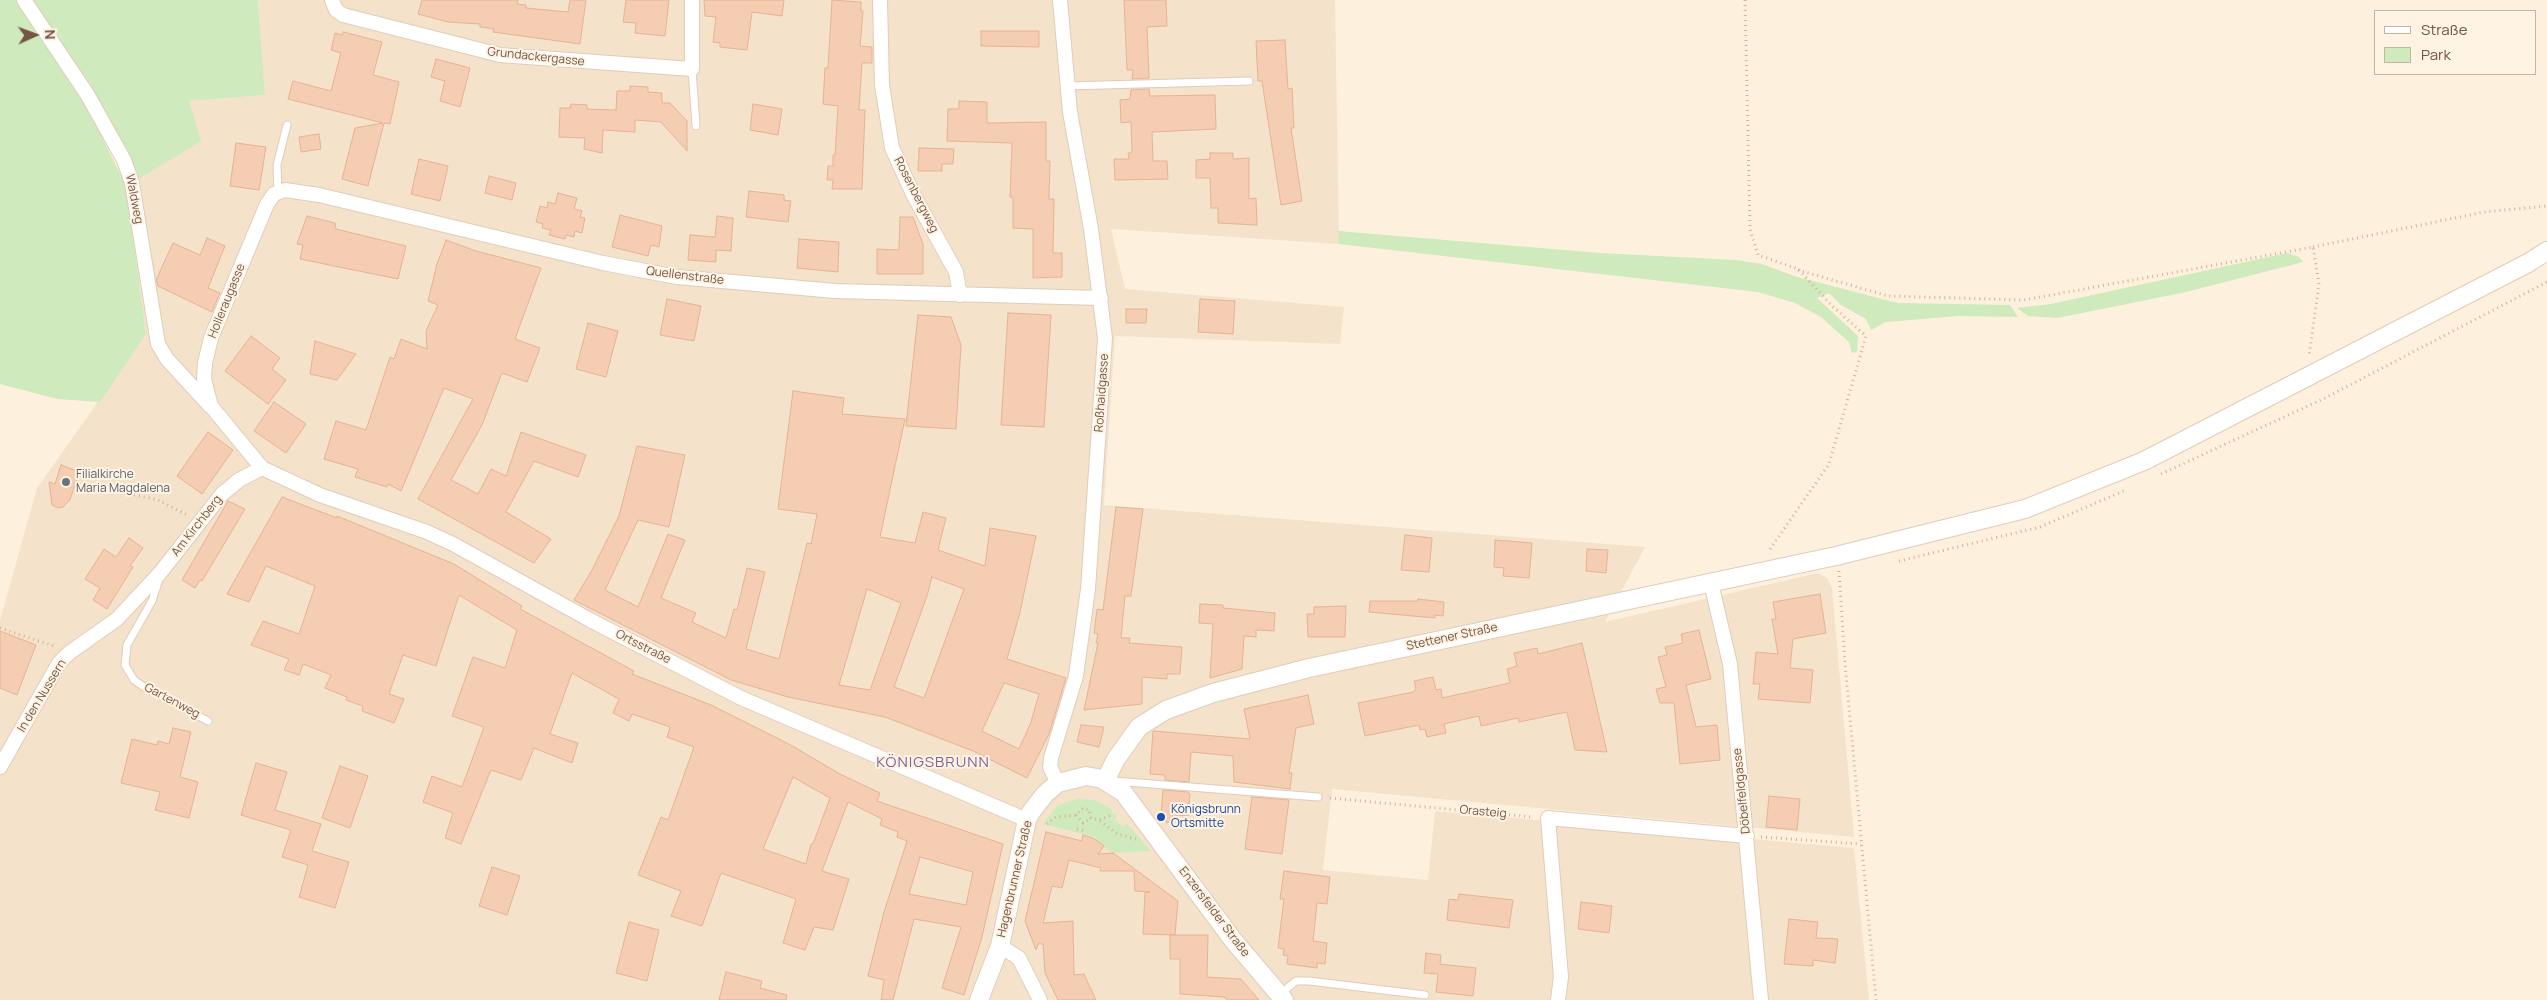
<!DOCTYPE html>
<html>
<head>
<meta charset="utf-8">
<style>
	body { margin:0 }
	#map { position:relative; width:2547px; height:1000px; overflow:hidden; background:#fdf0dd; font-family:Manrope,sans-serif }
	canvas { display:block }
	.legend { position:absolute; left:2374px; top:10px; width:162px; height:65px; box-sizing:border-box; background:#fff4e4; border:1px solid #c7b4a4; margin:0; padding:6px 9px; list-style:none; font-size:15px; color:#735545 }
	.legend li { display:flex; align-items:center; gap:10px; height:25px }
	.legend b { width:25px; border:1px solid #c7b4a4 }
	.north { position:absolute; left:10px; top:10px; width:50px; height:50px; -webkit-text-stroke:4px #fff4e4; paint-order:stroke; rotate:88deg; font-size:14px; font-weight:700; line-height:20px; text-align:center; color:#735545 }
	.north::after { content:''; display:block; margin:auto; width:18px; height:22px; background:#735545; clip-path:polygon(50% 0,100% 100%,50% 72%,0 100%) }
</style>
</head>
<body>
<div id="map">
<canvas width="2547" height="1000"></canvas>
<ul class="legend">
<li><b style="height:6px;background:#fff"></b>Straße</li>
<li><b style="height:14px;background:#cfeabc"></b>Park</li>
</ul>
<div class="north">N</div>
</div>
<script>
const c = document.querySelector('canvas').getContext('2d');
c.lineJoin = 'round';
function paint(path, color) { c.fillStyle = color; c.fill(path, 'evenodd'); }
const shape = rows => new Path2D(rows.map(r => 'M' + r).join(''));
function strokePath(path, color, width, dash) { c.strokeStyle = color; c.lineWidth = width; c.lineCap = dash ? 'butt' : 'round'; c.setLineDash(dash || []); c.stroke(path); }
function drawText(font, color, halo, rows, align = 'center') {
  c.font = font + ' Manrope,sans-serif'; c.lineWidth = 4; c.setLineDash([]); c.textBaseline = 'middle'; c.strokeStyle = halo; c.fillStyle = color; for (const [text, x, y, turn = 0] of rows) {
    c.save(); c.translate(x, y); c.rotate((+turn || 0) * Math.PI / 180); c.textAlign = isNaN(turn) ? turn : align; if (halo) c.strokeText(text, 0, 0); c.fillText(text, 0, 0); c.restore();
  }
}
paint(shape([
	[258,0,1335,0,1339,244,1111,229,1125,289,1344,307,1340,344,1115,336,1104,505,1645,547,1605,622,1818,573,1827,578,1832,588,1854,837,1332,789,1323,870,1428,880,1435,811,1854,848,1869,1000,0,1000,0,621,37,488,146,334,126,186,188,101,265,95]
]), '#f5e2cb');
paint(shape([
	[0,0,17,0,92,117,126,186,146,334,100,402,57,399,0,384],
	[32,0,258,0,265,95,189,101,201,141,137,180,109,120],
	[1338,231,1600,253,1736,260,1762,264,1797,277,1898,303,2010,305,2018,317,1958,316,1886,322,1871,330,1866,319,1841,305,1829,293,1817,298,1858,336,1857,352,1852,353,1849,342,1821,317,1795,303,1758,292,1339,244],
	[2287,253,2299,257,2303,262,2186,292,2077,314,2056,318,2028,316,2017,308,2051,304],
	[1077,799,1094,800,1112,809,1112,813,1117,815,1115,820,1123,827,1127,824,1151,851,1113,853,1095,840,1096,837,1043,824,1058,805]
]), '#cfeabc');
const building = shape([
	[422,0,518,0,517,4,526,5,526,8,568,12,570,0,586,0,580,44,493,32,494,29,480,27,480,24,448,22,418,14,422,0],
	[626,0,669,0,665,36,635,33,636,23,623,22,626,0],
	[704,0,784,0,782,16,752,12,747,50,720,47,720,43,713,42,716,17,705,16,704,0],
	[832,0,861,2,861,11,863,11,860,46,872,47,872,63,862,63,859,110,865,110,862,189,832,189,833,180,827,180,828,166,833,166,833,155,835,155,838,106,823,104,825,68,828,68,832,0],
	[1124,0,1166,0,1167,26,1147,27,1149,78,1132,79,1133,70,1127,70,1124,0],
	[981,31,1039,31,1039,47,981,46,981,31],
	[343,32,382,42,373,75,399,82,390,124,384,123,368,186,342,179,355,128,383,123,288,99,293,81,331,91,341,53,331,50,335,33,342,35,343,32],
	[1285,40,1288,89,1292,88,1294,128,1291,128,1302,201,1281,205,1262,81,1258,81,1256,41,1285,40],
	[436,59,470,68,460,107,440,101,445,81,431,77,436,59],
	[630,86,648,87,648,92,662,93,662,103,670,103,687,121,687,151,661,122,635,120,635,132,603,130,602,153,584,149,585,138,559,137,560,108,570,108,571,104,587,105,587,109,616,110,617,91,630,91,630,86],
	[1149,89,1150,96,1215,95,1216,129,1152,132,1153,161,1167,161,1168,179,1115,180,1114,159,1129,159,1128,153,1132,153,1131,122,1121,123,1120,100,1130,99,1131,90,1149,89],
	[959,101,987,102,987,123,1046,122,1046,161,1050,161,1049,199,1054,199,1053,253,1062,253,1062,277,1033,278,1033,229,1013,228,1013,198,1010,197,1012,143,947,141,948,109,959,109,959,101],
	[753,104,782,109,778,135,750,130,753,104],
	[319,134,321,149,301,152,299,137,319,134],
	[236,143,266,147,259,190,230,186,236,143],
	[919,148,954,149,953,164,942,164,942,171,918,171,919,148],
	[1210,153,1233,153,1233,159,1249,158,1249,199,1256,198,1257,225,1218,223,1218,208,1211,208,1210,178,1196,178,1196,160,1210,159,1210,153],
	[419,159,448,166,440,201,411,194,419,159],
	[489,176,516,183,512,200,485,193,489,176],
	[749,191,784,195,784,200,791,201,788,222,746,217,749,191],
	[558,193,577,198,574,209,582,211,580,217,585,218,582,233,575,231,574,237,566,235,565,239,549,235,551,230,542,228,543,224,536,222,540,206,547,208,548,202,555,204,558,193],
	[620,215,662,226,659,247,651,245,648,256,612,247,620,215],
	[307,216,335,223,336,229,406,246,398,279,300,259,303,245,297,244,307,216],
	[717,216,733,218,731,251,716,250,716,262,688,260,690,235,715,237,717,216],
	[900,217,913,217,923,244,923,274,877,274,877,249,899,250,900,217],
	[207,238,225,246,208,288,220,293,212,312,158,286,156,280,173,243,200,255,207,238],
	[799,239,839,242,838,272,797,268,799,239],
	[446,240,476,251,541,268,515,339,540,348,527,382,502,373,482,425,451,480,478,494,491,469,506,476,521,432,586,455,578,477,534,461,506,512,551,539,534,563,418,499,473,399,444,388,401,491,388,484,387,487,355,477,358,469,324,459,336,421,366,430,390,357,394,359,401,339,427,349,426,331,438,305,428,301,437,264,446,240],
	[667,299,701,306,694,341,660,335,667,299],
	[1200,299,1235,301,1233,334,1198,332,1200,299],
	[1126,309,1147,309,1146,323,1126,323,1126,309],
	[1008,313,1051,315,1044,427,1001,425,1008,313],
	[918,315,951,317,961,345,956,429,906,426,918,315],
	[588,323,618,331,606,377,576,369,588,323],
	[251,336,280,358,272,369,286,380,268,404,225,371,251,336],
	[315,341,356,354,337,380,310,374,315,341],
	[793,391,844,398,842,414,905,419,880,537,915,543,923,512,946,518,938,550,985,566,990,528,1036,536,1020,612,1007,659,1066,678,1049,734,1027,778,973,751,885,717,788,697,731,680,574,600,592,570,619,516,637,446,685,455,669,527,638,520,605,590,638,607,668,534,685,540,661,598,696,613,692,622,726,638,734,609,737,610,747,568,765,572,746,649,779,659,807,543,811,544,817,514,778,509,793,391],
	[932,577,964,589,924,698,894,687,927,596,932,577],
	[867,589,901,603,870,690,839,685,867,589],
	[1004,683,1039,694,1031,722,1019,749,982,731,1004,683],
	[274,402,306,424,286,453,254,431,274,402],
	[208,432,233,450,202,494,177,476,208,432],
	[61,465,79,472,70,500,63,507,58,508,52,505,49,482,55,484,61,465],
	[282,497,337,518,337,516,454,564,522,606,520,609,634,671,632,674,711,705,787,743,840,774,880,793,877,801,1003,844,982,937,964,995,942,988,961,927,914,919,893,1000,881,1000,884,980,868,976,884,912,907,841,897,837,898,832,880,825,882,819,848,802,822,871,849,879,833,930,814,927,805,950,783,943,796,899,721,873,702,926,671,916,681,891,638,875,661,817,668,820,694,747,667,737,670,727,632,714,629,721,613,713,619,699,572,673,550,734,578,743,572,763,534,748,521,780,491,770,461,844,445,838,453,813,423,802,432,776,462,787,484,727,452,716,473,657,505,668,517,630,459,595,436,666,403,655,389,694,404,699,394,723,362,711,363,706,346,700,347,697,325,688,331,675,303,664,299,675,284,670,289,659,251,645,263,621,299,634,315,586,266,566,249,602,227,594,282,497],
	[793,777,830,798,813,844,811,844,806,864,763,849,793,777],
	[920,857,973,872,966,905,909,894,920,857],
	[228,501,245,509,202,581,200,580,195,588,182,580,228,501],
	[1116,507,1143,509,1131,596,1125,596,1121,638,1130,638,1129,643,1182,647,1180,674,1167,674,1167,679,1142,677,1142,704,1084,710,1098,643,1096,643,1098,634,1094,633,1097,609,1103,610,1116,507],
	[1405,535,1432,538,1429,572,1401,570,1405,535],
	[129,538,143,548,130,566,133,567,107,609,93,600,100,588,85,579,104,549,116,557,129,538],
	[1495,540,1532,543,1529,578,1503,576,1504,568,1494,567,1495,540],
	[1587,549,1608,550,1606,573,1586,571,1587,549],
	[1820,594,1826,633,1793,639,1790,668,1813,670,1810,703,1758,699,1760,684,1753,684,1756,652,1778,654,1772,619,1776,619,1773,602,1820,594],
	[1418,599,1444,602,1443,616,1435,615,1435,618,1369,612,1370,601,1418,601,1418,599],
	[1200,604,1223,605,1223,608,1275,613,1274,631,1256,630,1256,637,1244,636,1242,669,1210,678,1213,624,1199,623,1200,604],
	[1346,606,1345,637,1308,637,1307,614,1314,614,1314,607,1346,606],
	[1699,630,1711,679,1686,685,1696,727,1717,725,1720,760,1680,764,1674,703,1660,703,1656,689,1666,687,1658,657,1667,655,1665,647,1683,643,1681,634,1699,630],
	[0,631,36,645,17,695,0,688,0,631],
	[1582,643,1607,752,1575,750,1567,712,1519,722,1518,718,1481,726,1479,716,1444,724,1446,733,1427,737,1425,729,1420,730,1419,725,1365,736,1358,703,1413,692,1416,689,1414,681,1433,677,1436,690,1441,689,1442,698,1510,683,1507,669,1517,666,1514,653,1537,648,1538,654,1582,643],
	[1308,695,1314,724,1296,728,1289,773,1292,773,1290,789,1234,782,1233,756,1191,752,1189,782,1165,780,1165,775,1150,774,1153,731,1250,739,1244,709,1308,695],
	[1081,725,1104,727,1099,747,1077,742,1081,725],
	[173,728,191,732,180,777,198,782,189,818,155,810,160,792,121,783,132,739,157,745,158,741,169,744,173,728],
	[256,763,287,772,275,810,321,824,312,851,349,862,335,908,299,897,308,865,282,857,291,830,241,815,256,763],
	[340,766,368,776,350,828,322,818,340,766],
	[1163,790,1188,792,1190,794,1188,816,1177,815,1167,823,1161,814,1163,790],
	[1769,796,1800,799,1797,830,1766,827,1769,796],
	[1252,797,1289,800,1282,854,1245,849,1252,797],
	[1046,832,1082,841,1083,835,1093,838,1104,846,1098,854,1113,853,1178,901,1175,935,1143,934,1145,892,1150,892,1135,891,1134,871,1100,871,1101,868,1069,860,1062,888,1052,886,1043,923,1073,921,1074,975,1084,974,1096,1000,1058,1000,1045,973,1043,944,1038,944,1036,950,1025,921,1046,832],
	[492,867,520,876,507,915,479,906,492,867],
	[1284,871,1330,877,1327,904,1317,903,1313,941,1327,943,1325,964,1317,963,1317,968,1287,964,1288,956,1283,955,1284,949,1278,948,1284,899,1280,899,1284,871],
	[1459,894,1513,900,1509,928,1447,920,1449,899,1458,900,1459,894],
	[1581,902,1612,906,1609,933,1578,929,1581,902],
	[1789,919,1818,922,1816,938,1838,939,1835,963,1813,960,1813,966,1784,964,1789,919],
	[629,922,659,930,647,981,616,973,629,922],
	[1170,935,1208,935,1207,977,1241,979,1259,1000,1227,1000,1224,997,1180,994,1180,959,1170,959,1170,935],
	[1426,953,1441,955,1440,964,1476,968,1473,996,1436,992,1438,974,1424,973,1426,953],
	[726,972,762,981,760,988,787,995,786,1000,719,1000,726,972]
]);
paint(building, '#f4cdb3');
strokePath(building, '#e7b393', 1);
const service = shape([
	[692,69,696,126],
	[1067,86,1249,81],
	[278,192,277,165,287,125],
	[160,576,152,601,127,645,125,665,134,680,144,687,208,721],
	[1114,781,1318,797],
	[1280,994,1296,981,1309,981,1425,995]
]);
const minor = shape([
	[24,0,87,94,124,160,132,183,158,344,167,359,210,406],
	[332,0,336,10,343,15,500,55,692,69,692,0],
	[880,0,882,85,892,148,913,194,956,272,960,295],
	[1711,583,1730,664,1761,1000],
	[0,767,59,663,69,653,117,619,160,573,222,494,239,480,262,468],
	[1058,783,1050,767,1051,758,1076,676,1088,589,1105,338,1091,229,1070,112,1060,0],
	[1027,820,741,698,590,620,453,544,427,532,320,495,262,468,211,406,204,379,205,363,211,338,267,204,274,194,285,190,319,195,603,263,677,277,835,291,1101,298],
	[1000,946,1019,958,1040,1000],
	[1558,1000,1561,977,1548,818,1747,836]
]);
const tertiary = shape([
	[1105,781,1116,759,1139,727,1166,710,1213,693,1309,668,1836,556,2025,509,2144,461,2528,263,2547,251],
	[979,1000,1000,946,1027,820,1031,812,1045,794,1058,783,1086,776,1102,779,1123,792,1233,940,1284,1000]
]);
strokePath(service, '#e1ccb9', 9);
strokePath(minor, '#e1ccb9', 16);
strokePath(tertiary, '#e1ccb9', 20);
strokePath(shape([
	[1745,0,1750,229,1758,255,1798,269,1831,305,1866,336,1829,464,1768,552],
	[2313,247,2484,212,2547,206],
	[1798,270,1888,296,2024,300,2313,247,2319,284,2309,356],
	[2161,474,2325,398,2547,282],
	[90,485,158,500,187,515],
	[1899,561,2040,527,2126,490],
	[1839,571,1845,664,1876,1000],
	[0,628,54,646],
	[1330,798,1533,817],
	[1076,815,1083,823,1091,818],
	[1100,821,1118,834,1136,839],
	[1047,824,1056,817,1076,815,1083,808,1089,810,1091,818,1099,820,1113,814],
	[1077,829,1085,831],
	[1761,837,1861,844]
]), '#d8b097', 3, [1, 4]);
strokePath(service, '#fff', 7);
strokePath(minor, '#fff', 14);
strokePath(tertiary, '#fff', 18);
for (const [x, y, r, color] of [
	[66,482,5,"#6b7280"],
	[1161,817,5,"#1a4fb4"]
]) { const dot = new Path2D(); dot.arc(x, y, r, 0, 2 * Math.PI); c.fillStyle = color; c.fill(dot); strokePath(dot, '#fff4e4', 2); }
drawText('12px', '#735545', '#fff4e4', [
	["Grundackergasse",536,57,6],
	["Rosenbergweg",916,195,63],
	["Waldweg",134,199,79],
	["Quellenstraße",685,276,7],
	["Holleraugasse",227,301,-68],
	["Roßhaidgasse",1102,393,-86],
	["Am Kirchberg",197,526,-52],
	["Stettener Straße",1452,637,-12],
	["Ortsstraße",643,647,27],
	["In den Nussern",42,696,-59],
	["Gartenweg",172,701,28],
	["Döbelfeldgasse",1742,791,-96],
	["Orasteig",1483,812,5],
	["Hagenbrunner Straße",1015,879,-77],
	["Enzersfelder Straße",1214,912,53]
]);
drawText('12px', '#5b616d', '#fff4e4', [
	["Filialkirche",76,475],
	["Maria Magdalena",76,489]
], 'left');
drawText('12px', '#164399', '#fff4e4', [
	["Königsbrunn",1171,810],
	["Ortsmitte",1171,824]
], 'left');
c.letterSpacing = '1px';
drawText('15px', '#846097', '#fff4e4', [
	["KÖNIGSBRUNN",933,763]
]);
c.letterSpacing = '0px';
</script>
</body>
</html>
